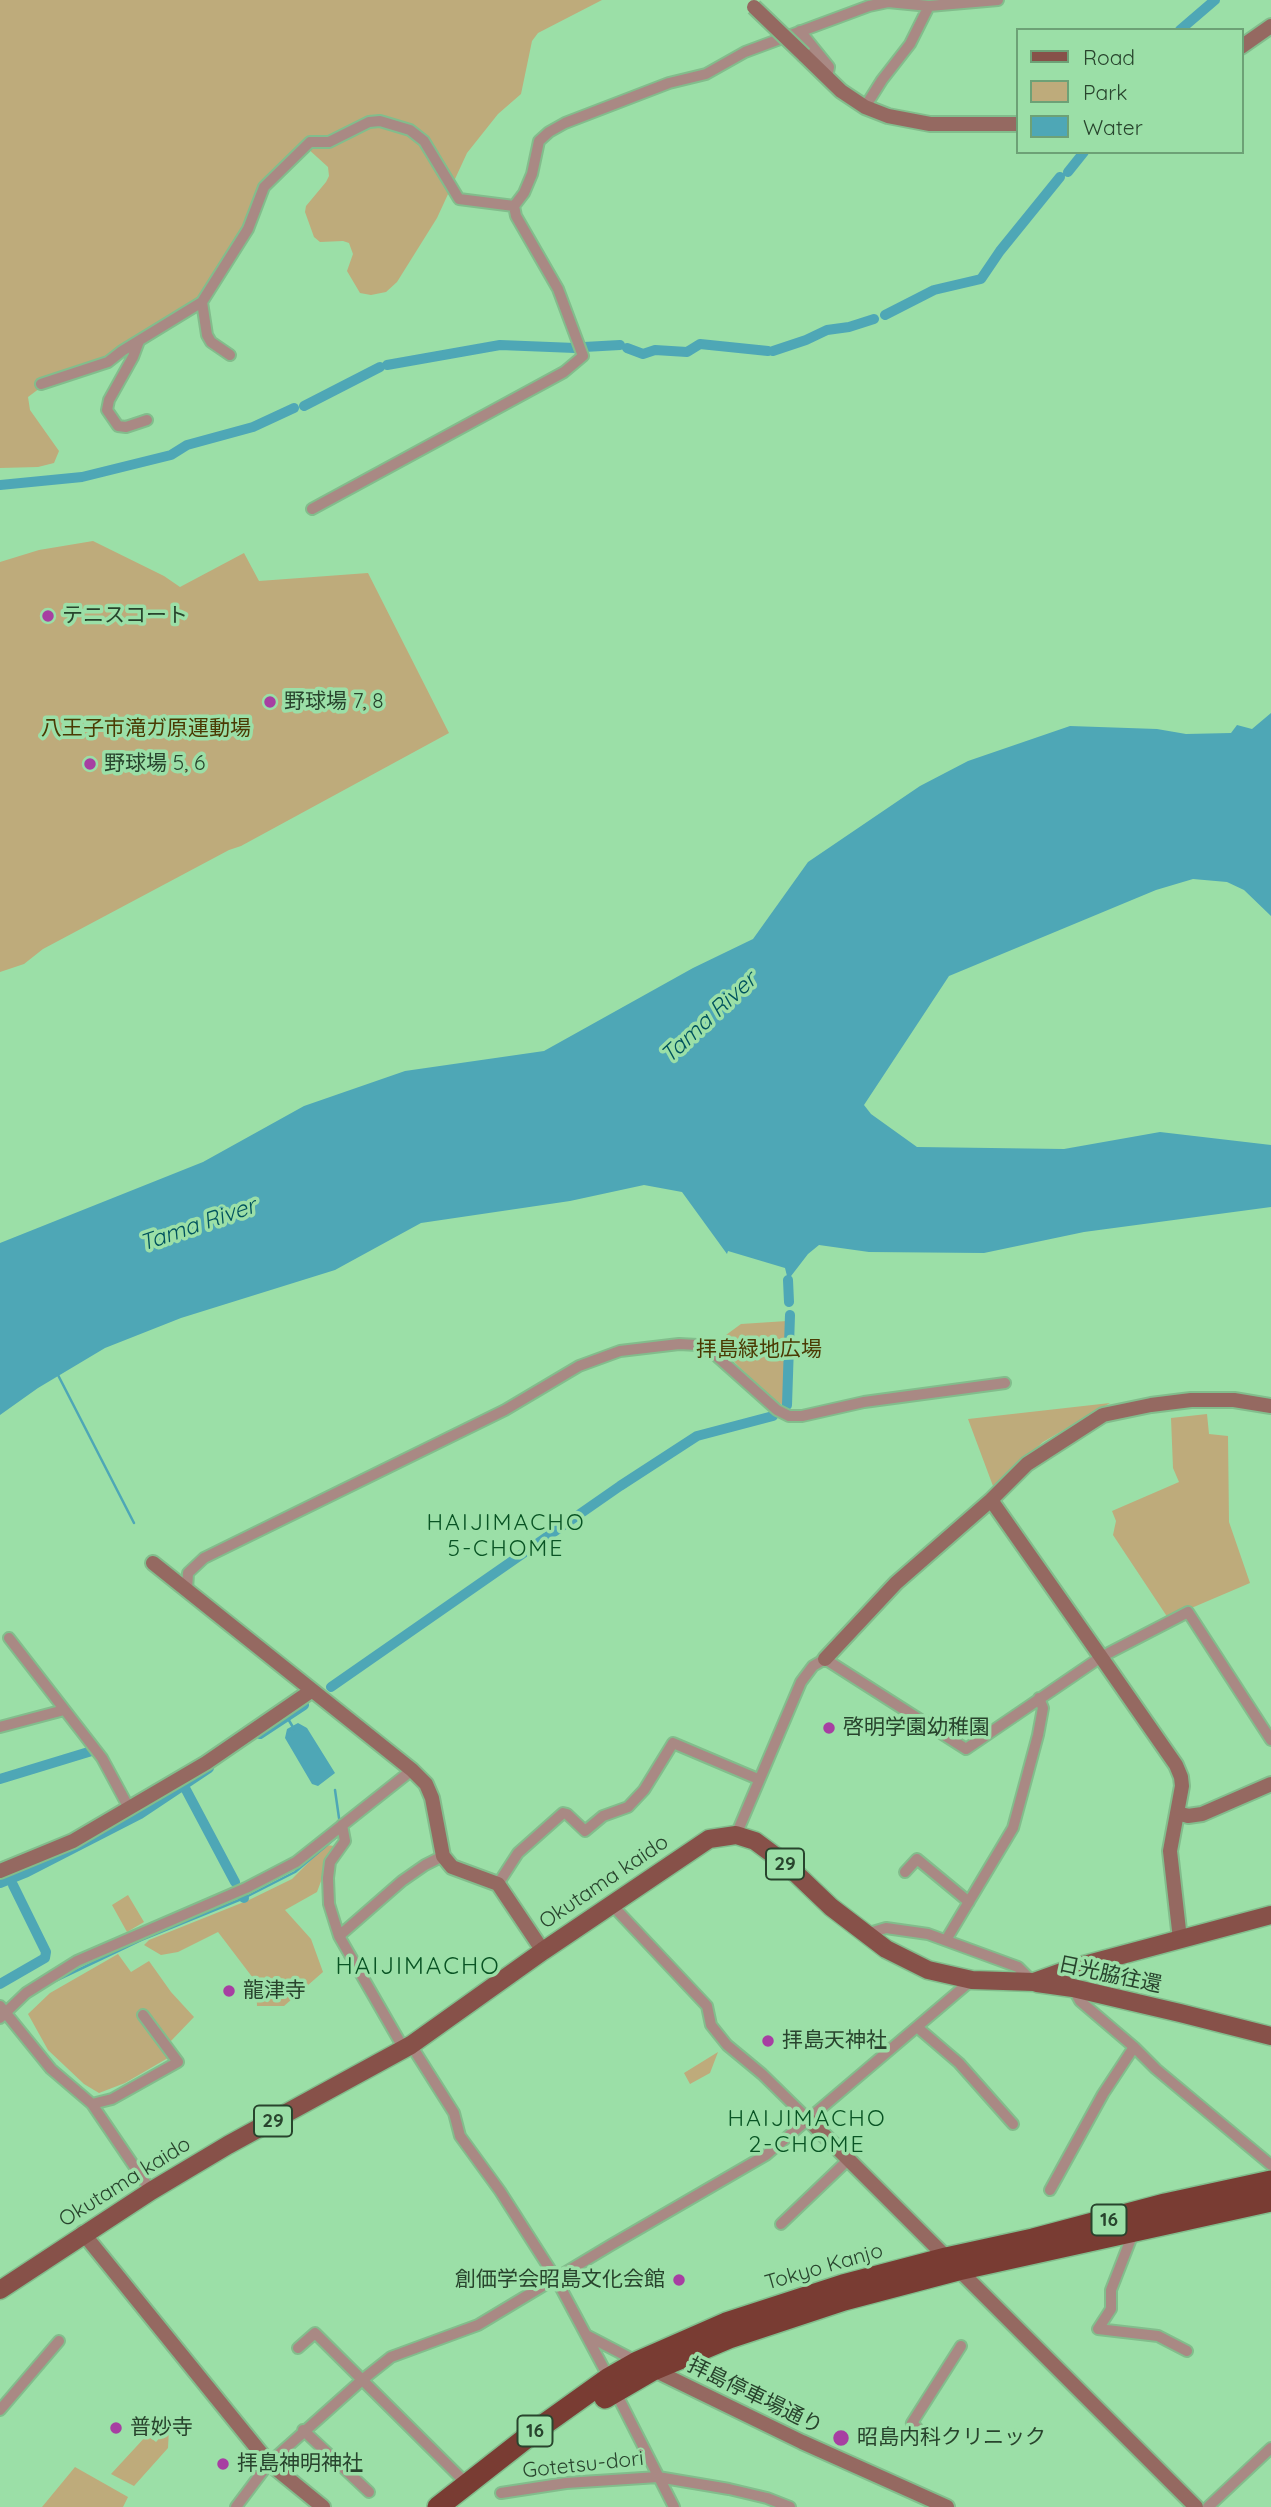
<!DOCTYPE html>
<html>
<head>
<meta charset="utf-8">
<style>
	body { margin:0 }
	#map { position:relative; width:1271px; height:2507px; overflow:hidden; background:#9bdfa7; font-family:Quicksand,sans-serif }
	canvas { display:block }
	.legend { position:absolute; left:1016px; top:28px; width:228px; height:126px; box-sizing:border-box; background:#9bdfa7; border:2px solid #6da176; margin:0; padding:9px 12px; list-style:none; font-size:21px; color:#28442d }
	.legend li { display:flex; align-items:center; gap:14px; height:35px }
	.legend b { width:35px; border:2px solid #6da176 }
</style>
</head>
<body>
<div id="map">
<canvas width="1271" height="2507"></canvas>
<ul class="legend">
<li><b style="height:9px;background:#875149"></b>Road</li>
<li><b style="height:19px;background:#beab7b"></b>Park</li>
<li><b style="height:19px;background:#4ea7b6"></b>Water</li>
</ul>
</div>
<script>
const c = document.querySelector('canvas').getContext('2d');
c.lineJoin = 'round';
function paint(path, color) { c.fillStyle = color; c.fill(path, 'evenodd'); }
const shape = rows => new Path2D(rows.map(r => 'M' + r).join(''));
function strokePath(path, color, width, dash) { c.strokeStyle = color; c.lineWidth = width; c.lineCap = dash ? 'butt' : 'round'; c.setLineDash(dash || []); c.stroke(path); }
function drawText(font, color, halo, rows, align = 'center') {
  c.font = font + ' Quicksand,"Noto Sans JP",sans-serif'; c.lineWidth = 7; c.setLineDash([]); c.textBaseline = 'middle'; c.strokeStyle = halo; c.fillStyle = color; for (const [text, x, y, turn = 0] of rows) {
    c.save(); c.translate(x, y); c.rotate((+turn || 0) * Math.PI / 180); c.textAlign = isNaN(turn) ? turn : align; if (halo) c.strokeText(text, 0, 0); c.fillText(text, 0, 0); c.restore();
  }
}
paint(shape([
	[0,0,602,0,538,33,532,41,521,94,498,114,467,153,437,218,397,282,386,292,371,295,360,293,347,271,353,254,349,243,343,241,320,242,314,237,305,212,306,206,326,182,329,176,328,167,306,147,264,182,246,226,204,296,107,359,40,388,28,397,30,410,59,451,54,463,38,467,0,468],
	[93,541,164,576,180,587,244,553,259,581,368,573,449,733,241,846,229,850,43,949,24,964,0,972,0,562,39,550],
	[787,1321,783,1405,772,1399,715,1343,741,1324],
	[1110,1403,1043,1442,993,1486,968,1419],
	[1207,1414,1209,1434,1228,1436,1229,1522,1250,1583,1168,1618,1113,1535,1116,1521,1112,1511,1179,1482,1173,1468,1171,1418],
	[326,1845,334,1846,317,1892,285,1910,311,1939,323,1972,284,2006,257,2006,256,1982,218,1932,178,1952,161,1955,144,1945,149,1940,249,1900,292,1879],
	[128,1895,144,1922,127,1932,112,1905],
	[118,1954,131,1972,149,1961,171,1992,194,2017,170,2042,176,2051,173,2055,125,2083,99,2093,84,2084,48,2050,28,2014,50,1993],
	[718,2052,710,2073,690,2084,684,2073],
	[169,2428,168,2448,134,2486,111,2474,147,2435,156,2442],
	[75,2467,128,2497,123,2507,42,2507]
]), '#beab7b');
paint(shape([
	[1271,713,1271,916,1244,890,1227,882,1193,879,1156,890,949,976,864,1105,871,1114,917,1147,1064,1149,1160,1132,1271,1145,1271,1207,1084,1232,984,1253,869,1252,819,1245,808,1254,788,1280,785,1268,728,1251,727,1254,682,1192,644,1185,570,1201,421,1223,335,1270,181,1318,105,1348,38,1388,0,1415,0,1243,203,1162,304,1106,405,1071,544,1051,693,968,753,939,808,862,920,786,968,761,1070,726,1157,729,1186,734,1231,733,1237,725,1252,729],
	[298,1723,307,1728,335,1773,318,1786,312,1784,285,1738,287,1729]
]), '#4ea7b6');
strokePath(shape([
	[58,1375,134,1523],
	[287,1717,294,1729],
	[335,1790,339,1818],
	[55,1981,141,1940,244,1898,295,1872,340,1834]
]), '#4ea7b6', 2.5);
strokePath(shape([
	[1180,30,1215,0],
	[1068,172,1084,152],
	[885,315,934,290,981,279,1000,251,1060,177],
	[584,347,620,345],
	[627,348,643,354,655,350,687,352,700,344,768,351],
	[773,351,806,340,827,330,849,327,874,319],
	[387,365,500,345,575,348],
	[304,406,380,367],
	[0,485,82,477,171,455,187,445,253,427,294,408],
	[788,1280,789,1302],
	[787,1405,790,1315],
	[331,1687,620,1486,697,1436,773,1416],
	[260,1734,304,1705],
	[0,1779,95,1750],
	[184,1786,235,1882],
	[0,1883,27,1872,140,1814,209,1768],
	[243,1897,244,1898],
	[0,1984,45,1958,46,1952,13,1885]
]), '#4ea7b6', 10);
const street = shape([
	[800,31,829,67,827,78],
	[865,107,882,80,910,44,929,6],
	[202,302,207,335,211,342,230,355],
	[139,341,133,357,109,400,107,410,118,426,126,427,147,420],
	[41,384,108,362,122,351,202,302,248,229,264,187,310,142,329,142,369,122,380,121,410,130,424,141,459,199,514,206],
	[312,509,564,372,583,356,558,289,516,216,514,206,524,193,532,174,539,141,549,132,565,123,669,83,706,74,745,52,869,6,888,2,929,6,998,0],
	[187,1590,188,1573,204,1558,505,1410,579,1366,620,1351,679,1344,698,1345,712,1352,777,1410,789,1416,802,1416,864,1402,1005,1383],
	[9,1638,102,1758,129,1808],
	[0,1727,64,1710],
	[342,1825,345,1841,330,1862,328,1878,329,1904,339,1936,404,2049],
	[736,1835,801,1682,813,1666,825,1659,966,1749,1101,1657,1188,1612,1271,1740],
	[905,1872,917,1859,969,1902],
	[498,1884,518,1853,563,1813,567,1814,585,1831,603,1816,628,1807,644,1790,673,1743,758,1779],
	[611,1904,707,2006,711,2025,727,2045,762,2074,809,2120],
	[866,1934,886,1928,928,1934,1018,1967,1032,1981],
	[339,1936,402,1881,425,1865,443,1856],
	[946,1940,1013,1828,1038,1735,1043,1708,1039,1698],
	[1073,1988,1080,2001,1134,2047,1156,2069,1271,2165],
	[0,2006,51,2069,92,2104,151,2191],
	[0,2018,26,1993,77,1961,246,1888,296,1862,412,1770],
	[917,2027,959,2063,1013,2124],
	[411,2045,454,2113,460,2136,500,2191,555,2277,609,2378],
	[92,2104,112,2099,178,2062,143,2015],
	[1050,2190,1103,2094,1134,2047],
	[781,2224,848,2160],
	[1134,2231,1111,2290,1111,2309,1098,2329,1158,2336,1187,2351],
	[586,2335,636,2361],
	[298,2348,315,2333,466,2483],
	[615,2391,674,2507],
	[0,2410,59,2341],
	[917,2428,912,2423,961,2346],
	[303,2430,369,2492],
	[501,2493,566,2483,658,2477,729,2489,767,2498,790,2507],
	[236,2507,269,2463,362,2380,391,2357,478,2325,611,2245,766,2155,972,1980],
	[1208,2507,1271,2448]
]);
const secondary = shape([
	[1241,47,1271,26],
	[804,55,841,91,865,107,888,116,930,124,1017,124],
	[991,1500,1101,1657,1176,1765,1181,1777,1182,1786,1170,1851,1180,1939],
	[153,1563,412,1770,426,1784,432,1798,443,1856,452,1867,498,1884,543,1951],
	[825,1659,896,1583,991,1500,1027,1464,1103,1415,1151,1405,1191,1400,1234,1400,1271,1406],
	[1178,1813,1188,1816,1202,1814,1271,1784],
	[0,1871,73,1841,206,1763,311,1691],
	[809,2120,1196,2507],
	[83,2233,269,2463,323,2507],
	[650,2368,802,2442,947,2507]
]);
const primary = shape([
	[1037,1983,1073,1988,1180,2013,1271,2036],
	[0,2290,151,2191,228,2145,411,2045,543,1951,709,1839,736,1835,755,1841,786,1864,831,1907,886,1949,928,1970,972,1980,1034,1982,1073,1968,1271,1915]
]);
const highway = shape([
	[605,2398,653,2370,729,2338,844,2300,958,2270,1271,2201],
	[438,2507,539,2428,609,2378,637,2362,726,2323,843,2285,946,2258,1033,2239,1165,2204,1271,2181]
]);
strokePath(street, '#82bd8c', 14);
strokePath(secondary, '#82bd8c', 18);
strokePath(primary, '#82bd8c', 21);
strokePath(highway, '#82bd8c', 24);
strokePath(street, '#a98984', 10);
strokePath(secondary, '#956961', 14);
strokePath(primary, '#875149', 18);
strokePath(highway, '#793c33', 21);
const secondaryBridge = shape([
	[754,7,804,55]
]);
strokePath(secondaryBridge, '#82bd8c', 18, []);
strokePath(secondaryBridge, '#956961', 14);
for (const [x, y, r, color] of [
	[48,616,7,"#a73fa2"],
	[270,702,7,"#a73fa2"],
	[90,764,7,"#a73fa2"],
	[829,1728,7,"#a73fa2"],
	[229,1991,7,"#a73fa2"],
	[768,2041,7,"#a73fa2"],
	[679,2280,7,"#a73fa2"],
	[116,2428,7,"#a73fa2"],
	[841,2438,9,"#a73fa2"],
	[223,2464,7,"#a73fa2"]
]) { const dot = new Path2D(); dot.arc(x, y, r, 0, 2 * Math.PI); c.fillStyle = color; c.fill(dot); strokePath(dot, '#9bdfa7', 2.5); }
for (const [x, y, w] of [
	[785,1864,38],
	[273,2121,38],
	[1109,2220,35],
	[535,2431,35]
]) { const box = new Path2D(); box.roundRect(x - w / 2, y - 15.5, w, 31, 5); c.fillStyle = '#9bdfa7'; c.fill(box); strokePath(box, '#28442d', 2); }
drawText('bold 19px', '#28442d', null, [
	["29",785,1864],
	["29",273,2121],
	["16",1109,2220],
	["16",535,2431]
]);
drawText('21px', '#28442d', '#9bdfa7', [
	["テニスコート",62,616],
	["野球場 7, 8",284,702],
	["野球場 5, 6",104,764],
	["啓明学園幼稚園",843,1728],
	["龍津寺",243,1991],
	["拝島天神社",782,2041],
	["創価学会昭島文化会館",665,2280,"right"],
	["普妙寺",130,2428],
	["昭島内科クリニック",857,2438],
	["拝島神明神社",237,2464]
], 'left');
drawText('21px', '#4a3a03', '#9bdfa7', [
	["八王子市滝ガ原運動場",146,729],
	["拝島緑地広場",759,1350]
]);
drawText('21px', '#28442d', '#9bdfa7', [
	["Okutama kaido",604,1882,-34],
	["日光脇往還",1110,1975,12],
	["Okutama kaido",125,2182,-32],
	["Tokyo Kanjo",824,2267,-16],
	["拝島停車場通り",755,2396,26],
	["Gotetsu-dori",583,2465,-6]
]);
drawText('italic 23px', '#00535e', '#9bdfa7', [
	["Tama River",709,1018,-43],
	["Tama River",198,1225,-19]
]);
c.letterSpacing = '2px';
drawText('23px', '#095424', '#9bdfa7', [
	["HAIJIMACHO",506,1523],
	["5-CHOME",506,1549],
	["HAIJIMACHO",807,2119],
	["2-CHOME",807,2145]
]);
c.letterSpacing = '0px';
c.letterSpacing = '2px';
drawText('24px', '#095424', '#9bdfa7', [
	["HAIJIMACHO",418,1967]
]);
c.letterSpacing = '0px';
</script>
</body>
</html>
